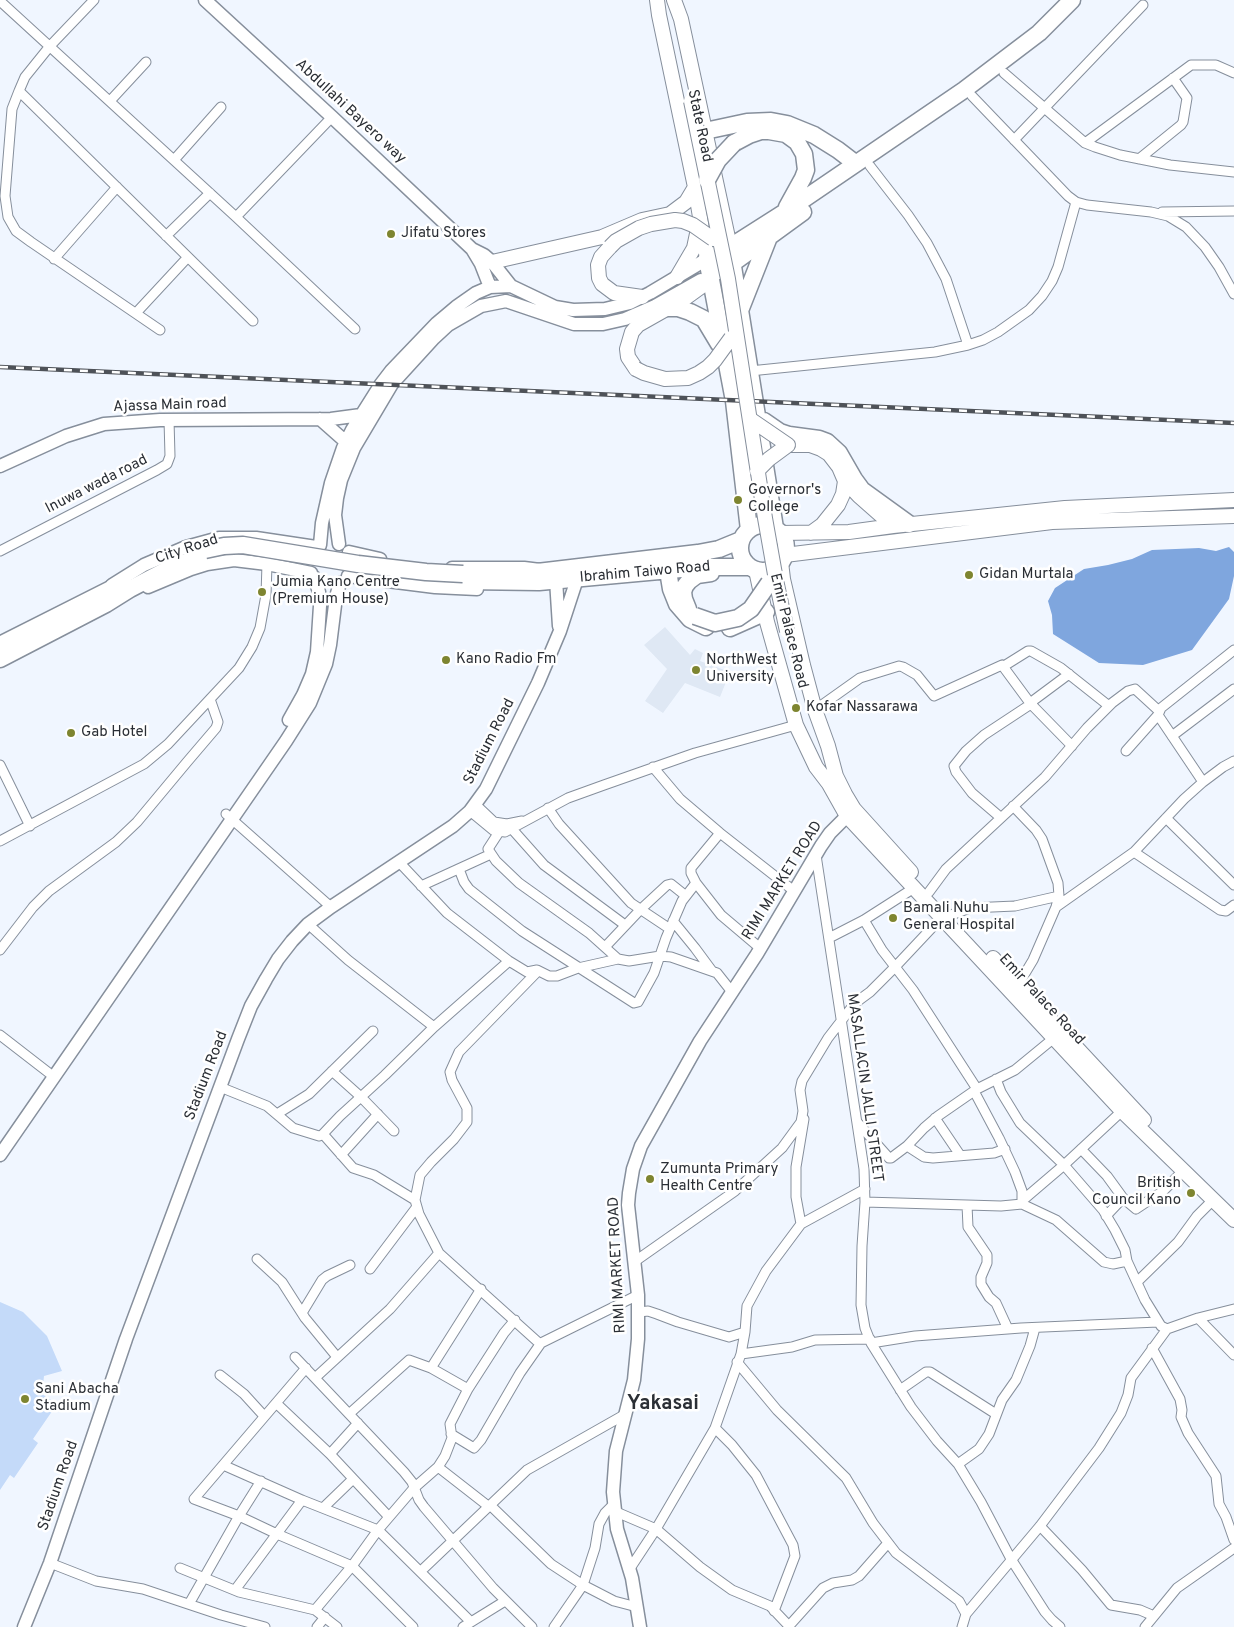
<!DOCTYPE html>
<html>
<head>
<meta charset="utf-8">
<style>
	body { margin:0 }
	canvas { display:block; background:#f0f6ff }
</style>
</head>
<body>
<canvas width="1234" height="1627"></canvas>
<script>
const c = document.querySelector('canvas').getContext('2d');
c.lineJoin = 'round';
function paint(path, color) { c.fillStyle = color; c.fill(path, 'evenodd'); }
const shape = rows => new Path2D(rows.map(r => 'M' + r).join(''));
function strokePath(path, color, width, dash) { c.strokeStyle = color; c.lineWidth = width; c.lineCap = dash ? 'butt' : 'round'; c.setLineDash(dash || []); c.stroke(path); }
function drawText(font, color, halo, rows, align = 'center') {
  c.font = font + ' Overpass,sans-serif'; c.lineWidth = 5; c.setLineDash([]); c.textBaseline = 'middle'; c.strokeStyle = halo; c.fillStyle = color; for (const [text, x, y, turn = 0] of rows) {
    c.save(); c.translate(x, y); c.rotate((+turn || 0) * Math.PI / 180); c.textAlign = isNaN(turn) ? turn : align; if (halo) c.strokeText(text, 0, 0); c.fillText(text, 0, 0); c.restore();
  }
}
paint(shape([
	[665,627,690,655,695,649,703,653,700,661,730,672,720,697,685,683,663,713,645,701,667,669,644,645]
]), '#dfe8f4');
paint(shape([
	[0,1302,23,1312,47,1336,62,1371,44,1376,42,1394,57,1404,33,1439,38,1443,14,1478,10,1475,0,1490]
]), '#c4daf9');
paint(shape([
	[1229,547,1234,552,1234,576,1229,599,1192,650,1143,665,1099,663,1053,634,1052,615,1048,601,1055,588,1084,569,1108,565,1132,559,1152,550,1199,548,1216,551]
]), '#7fa6de');
const street = shape([
	[94,0,50,46,25,77,19,91,12,109,5,196,8,217,16,231,31,242,160,330],
	[0,1,236,217,355,329],
	[1004,73,1085,143,1095,147,1120,155,1170,165,1234,172],
	[19,91,253,321],
	[972,96,1068,196,1076,202,1087,205,1151,212,1168,216,1186,227,1205,247,1219,267,1234,294],
	[110,101,146,62],
	[1014,140,1143,5],
	[1085,143,1191,65,1216,65,1234,73],
	[1139,159,1181,125,1183,122,1187,98,1173,78],
	[174,160,221,107],
	[870,166,908,215,927,243,946,279,968,345,983,340,998,332,1029,310,1042,296,1052,281,1058,267,1076,202],
	[1162,212,1234,211],
	[236,217,332,117],
	[166,236,210,193],
	[54,259,117,187],
	[136,313,188,257],
	[750,371,935,352,968,345],
	[0,551,157,470,167,464,170,456,169,420],
	[1004,666,1028,651,1031,651,1061,668,1109,706],
	[1030,703,1069,674],
	[815,710,860,678,899,666,903,667,917,675,934,696,1002,665,1030,703,1072,746],
	[1158,715,1203,782],
	[1172,736,1234,689],
	[1126,751,1158,715,1161,708,1234,650],
	[0,765,30,826],
	[653,767,680,799,720,833,794,891],
	[475,804,494,822,507,824,522,821],
	[1013,806,1036,830,1042,839,1058,883,1059,896,1056,907,1033,960,1018,985],
	[548,808,559,824,631,903,670,929],
	[470,811,493,830,505,832,568,798,604,785,695,753,796,725],
	[226,814,331,907],
	[1000,817,972,793,956,772,954,766,966,751,984,735,1031,704],
	[1166,818,1234,885],
	[512,829,544,865,625,925],
	[499,832,488,849,496,861,519,883,589,933,618,959,629,961,660,956,671,957,717,973,732,992],
	[720,833,691,868,691,873,696,883,721,915,760,948],
	[0,841,144,764,168,744,239,668,252,647,260,628,266,595,267,564],
	[1134,852,1220,910,1226,911,1234,905],
	[816,855,864,1169,865,1202,862,1246,861,1305,865,1328,871,1343,911,1407,937,1441,958,1464,981,1502,1011,1559,1045,1612,1052,1620,1060,1627],
	[399,862,447,913,509,961,527,972,537,970,549,976,557,976,578,968,618,959],
	[459,869,464,882,469,889,522,931,634,1003,638,1002,654,973,666,938,682,901,696,883],
	[421,886,491,854],
	[929,892,946,869,1045,777,1087,728,1112,703,1128,691,1135,689,1159,711],
	[1056,907,1134,852,1184,799,1203,782,1223,767,1234,761],
	[951,915,970,908,1015,906,1059,896],
	[864,920,882,950,913,990,977,1089],
	[673,921,695,948,712,971],
	[308,924,348,960,434,1027],
	[829,938,864,920,914,888],
	[605,947,640,910,667,885,671,884,686,896],
	[0,950,33,907,49,891,116,842,137,822,187,762,216,728,218,722,210,699],
	[538,971,459,1052,450,1072,452,1080,467,1108,467,1122,454,1139,431,1162,420,1175,415,1200,419,1214,439,1253,539,1343,541,1343],
	[0,1035,49,1073],
	[332,1071,361,1097,394,1131],
	[996,1079,1001,1092,1020,1123,1064,1165,1103,1210,1115,1230,1125,1250,1127,1261,1145,1300,1161,1326,1167,1329],
	[220,1087,267,1106,293,1128,319,1136,322,1135,340,1116,385,1075,434,1027,509,961],
	[974,1091,999,1138,1015,1172,1022,1191,1022,1204],
	[277,1114,309,1094,373,1031],
	[935,1118,960,1155],
	[857,1122,889,1158,891,1158,907,1146,924,1128,938,1116,977,1089,1015,1070,1054,1038],
	[323,1134,353,1168,374,1175,415,1200],
	[907,1146,924,1157,933,1158,994,1153,1005,1149],
	[1081,1149,1107,1176,1123,1198,1136,1209,1163,1191,1183,1171],
	[341,1155,378,1114],
	[1023,1200,1064,1165,1122,1111],
	[865,1202,1001,1206,1022,1204,1056,1220,1104,1262,1113,1264,1127,1261],
	[967,1205,968,1227,987,1255,987,1263,981,1277,981,1284,989,1297,996,1303,1008,1329],
	[1106,1216,1123,1198],
	[801,1224,796,1197,796,1167,804,1119],
	[257,1259,282,1282,305,1318,337,1357],
	[634,1262,735,1191,782,1148,801,1122,803,1111,800,1090,802,1081,828,1038,855,1003,870,992,895,967,942,917],
	[370,1269,416,1208],
	[1137,1282,1178,1242,1197,1216,1213,1200],
	[639,1312,648,1311,657,1314,678,1322,729,1337,745,1332],
	[302,1313,322,1280,327,1276,350,1265],
	[1198,1318,1234,1355],
	[871,1343,915,1336,1021,1328,1158,1322],
	[1152,1348,1180,1399,1182,1410,1181,1417,1188,1433,1216,1476,1219,1504,1226,1517,1234,1540],
	[741,1354,792,1347,815,1340,870,1339],
	[295,1357,404,1472,412,1482,419,1500,424,1507,493,1588,532,1627],
	[737,1362,777,1410,846,1478,873,1523,896,1553,959,1601,966,1614,962,1627],
	[306,1368,194,1499,239,1516,277,1534,352,1566,413,1627],
	[431,1368,481,1289],
	[220,1375,244,1394,264,1416],
	[315,1378,390,1309,439,1253],
	[900,1390,926,1372,930,1372,996,1414],
	[276,1403,330,1454,389,1517],
	[349,1414,409,1360,431,1368,468,1389],
	[715,1428,732,1445,756,1475,793,1545,795,1556,774,1611],
	[451,1434,474,1448,481,1440,520,1373,541,1343,638,1295],
	[330,1454,358,1423],
	[958,1464,979,1449,989,1434,1002,1400,1016,1380,1030,1346,1035,1328],
	[223,1465,302,1500,378,1530,471,1622],
	[438,1467,488,1506],
	[490,1505,551,1564,583,1585,614,1601,637,1607],
	[323,1508,353,1479],
	[614,1511,656,1529,700,1567,732,1590,770,1606,789,1626],
	[1040,1526,1082,1570,1111,1605,1140,1610,1154,1616],
	[50,1563,96,1581,143,1589,221,1615,265,1627],
	[180,1568,239,1592,315,1610,337,1627],
	[629,1570,656,1529,715,1428,741,1354,745,1332,747,1306,766,1271,801,1224,865,1189],
	[421,1571,527,1470,624,1415],
	[235,1590,302,1500],
	[189,1604,239,1516,261,1481],
	[315,1610,352,1566,378,1530,414,1488,438,1467,445,1456,452,1438,450,1424,468,1389,504,1333,515,1320],
	[966,1614,1040,1526,1099,1448,1121,1413,1128,1395,1131,1378,1167,1329,1198,1318,1234,1309],
	[317,1627,325,1617],
	[463,1627,505,1601],
	[554,1627,583,1585,595,1548,599,1524,605,1513,614,1504],
	[788,1627,823,1588,833,1583,852,1580,859,1576,888,1543],
	[1145,1627,1177,1588,1234,1548]
]);
const secondary = shape([
	[205,0,332,117,472,249,484,255,492,262,511,286],
	[472,249,481,264,490,287],
	[320,419,346,442],
	[0,466,66,436,104,424,160,420,331,419,361,415],
	[339,544,335,515,337,498,341,480,354,448,392,384,434,338,448,325,481,306,506,301,574,324,603,324,625,319,655,306,701,280],
	[320,545,322,523,331,483,343,448,352,430,381,384,391,371,437,323,456,307,476,293,490,287,511,286,555,307,573,310,605,309,630,303,650,293,707,259],
	[349,552,380,559],
	[452,568,524,568,540,570],
	[348,576,435,587,477,589],
	[556,580,559,626],
	[112,585,144,565,186,547,219,538,256,538,316,547],
	[148,587,191,569,207,564,234,560,267,564,311,573],
	[289,720,303,695,312,674,317,652,320,606,319,592,314,577],
	[0,1155,286,741,310,703,326,664,330,645,336,597,340,583],
	[24,1627,50,1563,126,1339,238,1039,251,1006,266,979,278,959,292,941,308,924,331,907,453,826,470,811,486,789,538,683,560,631,577,579],
	[640,1627,632,1578,617,1529,613,1492,616,1451,634,1380,638,1339,638,1295,628,1205,629,1193,633,1169,641,1146,700,1041,757,954,821,846,830,833,854,809]
]);
const primary = shape([
	[657,0,659,15,695,187,707,259],
	[674,0,681,19,730,247],
	[610,247,601,257,598,265,599,278,602,284,614,293,642,297],
	[492,262,602,237,642,220,670,214,686,202,695,187],
	[677,277,694,248,698,229],
	[636,369,628,357,627,349,632,332,638,325,684,299,702,286,710,276],
	[788,445,810,445,821,449,829,454,839,467,845,481,859,496,893,526],
	[780,533,849,532,893,526,1065,508,1234,500],
	[811,533,822,525,838,505,843,494,845,481],
	[785,555,1052,522,1234,516],
	[781,562,783,579,803,665,815,710,828,746,836,776,845,794,854,809,911,872],
	[756,570,767,622,796,725,816,767,829,784,847,816,1122,1111,1234,1220],
	[993,958,1144,1120]
]);
const highway = shape([
	[705,131,747,122,771,121,787,124,814,135,838,150,855,163],
	[734,143,749,135,761,131,769,131,786,134,797,142,804,154,806,170,803,178,787,207],
	[731,254,775,528],
	[714,273,733,263,803,212],
	[668,308,678,308,690,312,704,319,719,344],
	[741,308,769,237],
	[764,421,780,432,789,435,819,439,827,442,839,453,854,479,862,490,909,524],
	'740 548a23 23 0 1 1 46 0a23 23 0 1 1-46 0Z',
	[749,530,734,401,707,259,730,247,785,212,964,90,1039,33,1072,0],
	[668,571,671,589,677,604,690,619,706,627],
	[529,573,698,553,719,549,741,540],
	[464,581,539,582,703,567,750,567],
	[688,609,684,599,683,592,685,586,689,581,697,575,711,573],
	[730,628,766,612],
	[0,645,123,583],
	[0,659,106,604,130,589,174,566,206,555]
]);
strokePath(street, '#868f9c', 11);
strokePath(secondary, '#868f9c', 15);
strokePath(primary, '#868f9c', 16);
strokePath(highway, '#868f9c', 19);
strokePath(street, '#fff', 9);
strokePath(secondary, '#fff', 12);
strokePath(primary, '#fff', 14);
strokePath(highway, '#fff', 16);
const rail = shape([
	[0,367,1234,423]
]);
strokePath(rail, '#4e5258', 4.5);
strokePath(rail, '#fff', 2.5, [8]);
const primaryBridge = shape([
	[691,101,728,279,765,518,776,580,787,631],
	[610,247,616,241,639,228,651,224,675,220,683,221,693,225,713,239],
	[636,369,644,373,665,379,688,378,699,373,708,367,715,360,731,338],
	[750,419,788,445,769,459,757,471]
]);
const highwayBridge = shape([
	[707,180,718,160,734,143],
	[205,550,224,546,243,545,358,564,426,572,463,574],
	[695,616,715,623,738,618,751,609,769,583]
]);
strokePath(primaryBridge, '#868f9c', 16, []);
strokePath(highwayBridge, '#868f9c', 19, []);
strokePath(primaryBridge, '#fff', 14);
strokePath(highwayBridge, '#fff', 16);
for (const [x, y, r, color] of [
	[391,234,5,"#7e8530"],
	[738,500,5,"#7e8530"],
	[969,575,5,"#7e8530"],
	[262,592,5,"#7e8530"],
	[446,660,5,"#7e8530"],
	[696,670,5,"#7e8530"],
	[796,708,5,"#7e8530"],
	[71,733,5,"#7e8530"],
	[893,918,5,"#7e8530"],
	[650,1179,5,"#7e8530"],
	[1191,1193,5,"#7e8530"],
	[25,1399,5,"#7e8530"]
]) { const dot = new Path2D(); dot.arc(x, y, r, 0, 2 * Math.PI); c.fillStyle = color; c.fill(dot); strokePath(dot, '#fff', 2); }
drawText('15px', '#2b2f35', '#fff', [
	["Abdullahi Bayero way",350,112,43],
	["State Road",699,126,78],
	["Ajassa Main road",170,406,-2],
	["Inuwa wada road",97,485,-27],
	["City Road",187,550,-18],
	["Ibrahim Taiwo Road",645,573,-5],
	["Emir Palace Road",788,631,76],
	["Stadium Road",490,742,-63],
	["RIMI MARKET ROAD",783,881,-58],
	["Emir Palace Road",1041,1000,47],
	["Stadium Road",207,1076,-69],
	["MASALLACIN JALLI STREET",864,1088,82],
	["RIMI MARKET ROAD",618,1265,-93],
	["Stadium Road",59,1486,-71]
]);
drawText('15px', '#2b2f35', '#fff', [
	["Jifatu Stores",401,234],
	["Governor's",748,491],
	["College",748,508],
	["Gidan Murtala",979,575],
	["Jumia Kano Centre",272,583],
	["(Premium House)",272,600],
	["Kano Radio Fm",456,660],
	["NorthWest",706,661],
	["University",706,678],
	["Kofar Nassarawa",806,708],
	["Gab Hotel",81,733],
	["Bamali Nuhu",903,909],
	["General Hospital",903,926],
	["Zumunta Primary",660,1170],
	["Health Centre",660,1187],
	["British",1181,1184,"right"],
	["Council Kano",1181,1201,"right"],
	["Sani Abacha",35,1390],
	["Stadium",35,1407]
], 'left');
drawText('bold 20px', '#2b2f35', '#fff', [
	["Yakasai",663,1405]
]);
</script>
</body>
</html>
